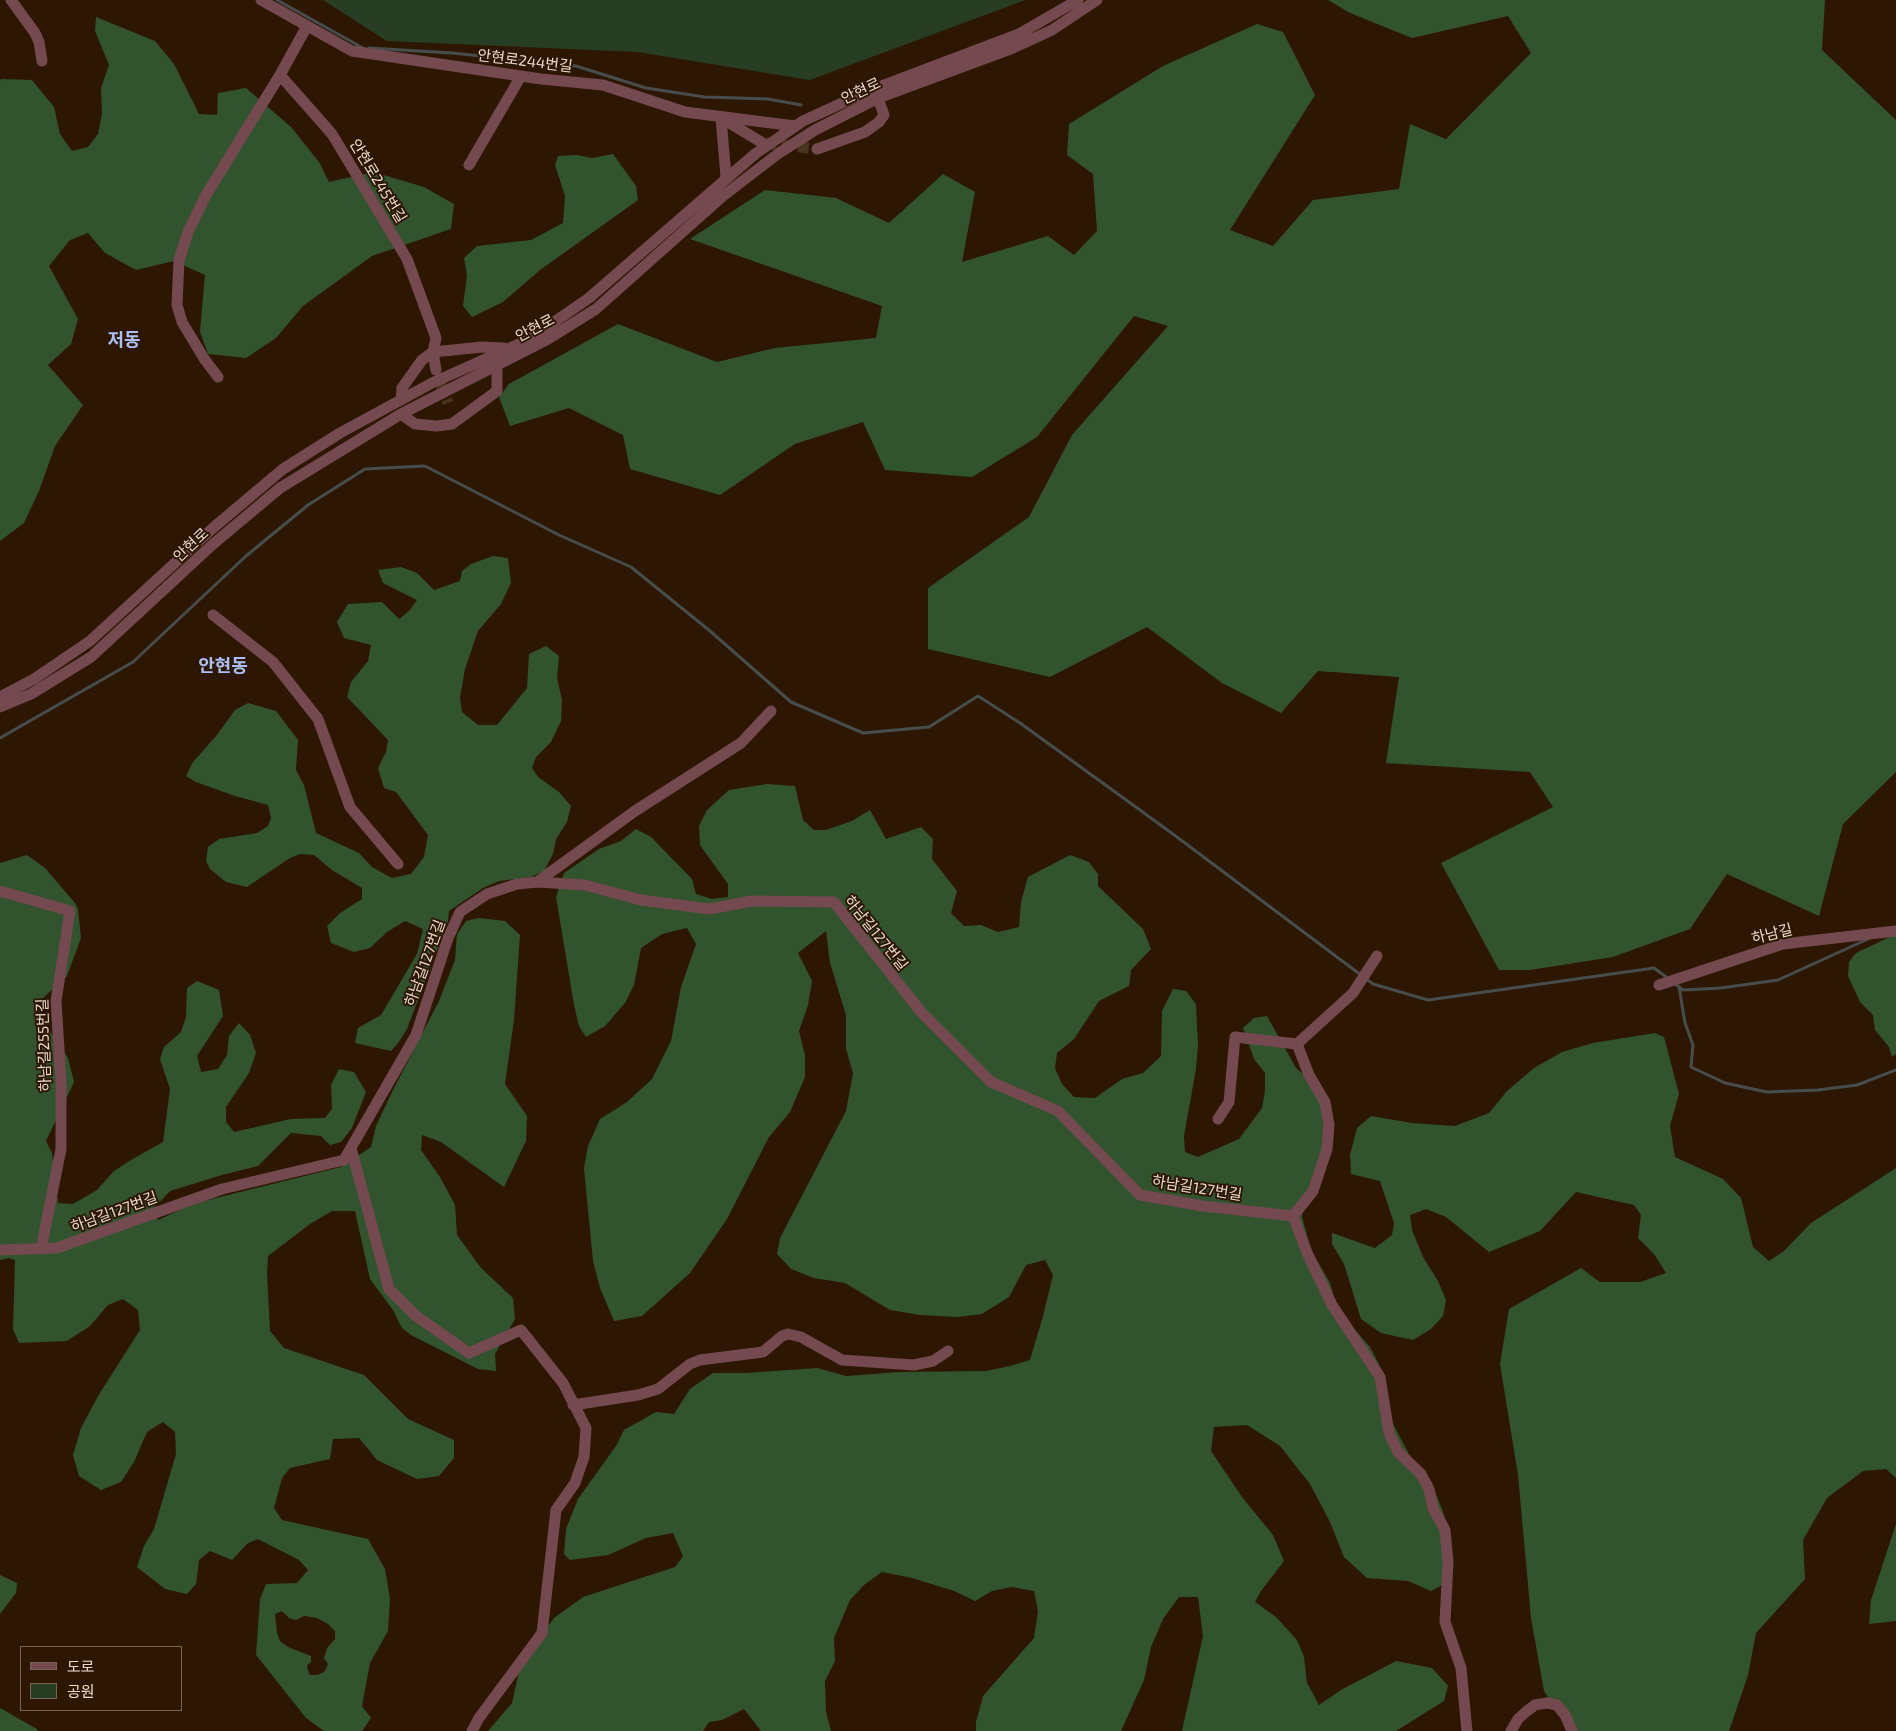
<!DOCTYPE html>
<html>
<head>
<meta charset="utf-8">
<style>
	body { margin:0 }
	#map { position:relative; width:1896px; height:1731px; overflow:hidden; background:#2d1702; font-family:"Exo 2","Noto Sans KR",sans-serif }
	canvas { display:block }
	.legend { position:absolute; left:20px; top:1646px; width:162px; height:65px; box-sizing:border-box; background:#2d1702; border:1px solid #786553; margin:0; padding:6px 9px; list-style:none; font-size:15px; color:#e9dacd }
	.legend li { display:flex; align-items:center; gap:10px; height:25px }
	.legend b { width:25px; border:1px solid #786553 }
</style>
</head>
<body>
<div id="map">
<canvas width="1896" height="1731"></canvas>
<ul class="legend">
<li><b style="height:6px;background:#74494f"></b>도로</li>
<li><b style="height:14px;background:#273e25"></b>공원</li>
</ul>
</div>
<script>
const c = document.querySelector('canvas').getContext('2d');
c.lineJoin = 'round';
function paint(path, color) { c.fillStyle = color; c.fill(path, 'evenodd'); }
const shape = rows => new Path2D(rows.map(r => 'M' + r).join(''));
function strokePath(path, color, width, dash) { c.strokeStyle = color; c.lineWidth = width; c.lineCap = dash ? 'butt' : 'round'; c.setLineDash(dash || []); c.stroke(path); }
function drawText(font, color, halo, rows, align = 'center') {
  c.font = font + ' "Exo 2","Noto Sans KR",sans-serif'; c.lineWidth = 4; c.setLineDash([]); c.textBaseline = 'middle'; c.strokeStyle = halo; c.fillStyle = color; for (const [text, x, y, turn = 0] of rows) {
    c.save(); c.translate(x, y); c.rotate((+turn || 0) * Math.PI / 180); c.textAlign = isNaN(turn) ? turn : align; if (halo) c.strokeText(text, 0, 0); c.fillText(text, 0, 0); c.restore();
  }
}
paint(shape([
	[323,0,1025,0,810,80,637,52,387,41]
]), '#273e25');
paint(shape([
	[1328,0,1825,0,1822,50,1896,120,1896,772,1843,824,1819,916,1727,874,1690,929,1613,957,1530,970,1499,970,1441,863,1553,807,1530,772,1386,763,1399,677,1318,671,1281,713,1222,683,1147,627,1050,677,928,649,928,588,1029,517,1072,435,1168,326,1134,316,1037,437,972,477,885,470,863,422,795,444,720,495,630,469,623,435,569,408,510,426,499,397,509,384,618,324,717,362,775,348,876,338,882,306,690,239,765,190,836,198,889,223,943,174,975,192,962,262,1048,236,1074,255,1097,231,1093,174,1067,155,1069,124,1163,66,1257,24,1283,32,1315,95,1230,230,1273,246,1313,200,1399,189,1410,124,1446,139,1531,53,1508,16,1412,38,1350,13],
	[96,17,155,41,174,64,199,114,217,115,218,93,246,88,291,127,319,162,329,182,373,172,424,187,454,204,451,229,372,256,303,306,276,338,246,358,208,354,200,332,205,275,174,261,136,270,105,253,88,233,70,240,49,266,78,319,71,344,48,365,83,405,55,446,39,491,24,523,0,541,0,81,1,79,32,80,54,107,60,134,72,151,88,147,98,134,102,114,101,88,109,65,95,31],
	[613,154,636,186,638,200,540,270,503,302,472,317,463,306,467,275,464,258,477,246,531,240,563,223,565,196,555,165,558,156,577,155,592,158],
	[493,556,508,558,511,583,501,604,478,631,465,669,460,697,462,712,478,725,497,725,527,688,529,654,546,646,559,656,557,678,562,700,561,721,551,742,536,757,532,768,538,777,559,792,571,806,567,822,556,839,553,854,544,871,531,877,499,881,483,888,449,911,448,921,407,1029,398,1043,391,1051,355,1043,358,1028,381,1015,417,954,423,929,405,921,387,932,370,948,354,952,331,943,327,926,340,913,362,899,362,888,332,870,314,855,300,854,290,858,247,887,226,882,210,869,206,861,208,847,219,839,257,833,268,826,271,818,268,805,235,796,196,782,186,776,193,762,217,735,235,710,248,703,276,711,298,740,296,770,304,785,316,833,359,853,372,867,392,878,411,874,424,857,428,835,396,792,384,788,378,768,386,752,388,740,347,697,351,682,368,661,371,645,344,638,337,622,348,604,382,602,399,619,409,611,417,600,383,583,378,570,401,567,417,573,434,590,460,581,462,571,471,564],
	[767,784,795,786,803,820,814,830,826,830,852,821,870,810,886,839,921,827,933,839,932,859,957,891,951,913,964,926,981,925,998,932,1019,927,1021,902,1028,877,1070,855,1089,862,1098,874,1098,886,1143,929,1151,949,1131,970,1129,986,1099,1001,1074,1039,1057,1053,1055,1068,1062,1084,1074,1097,1095,1098,1122,1079,1143,1073,1161,1056,1162,1011,1173,989,1186,991,1196,1004,1198,1046,1196,1069,1184,1136,1185,1152,1198,1157,1239,1139,1262,1108,1265,1091,1265,1073,1254,1059,1243,1028,1254,1018,1267,1016,1296,1068,1326,1094,1326,1142,1306,1195,1302,1217,1311,1250,1330,1283,1341,1321,1357,1332,1370,1347,1384,1374,1392,1422,1411,1458,1430,1480,1442,1509,1450,1534,1444,1584,1431,1591,1408,1581,1367,1578,1344,1557,1330,1522,1310,1484,1280,1446,1247,1425,1214,1427,1211,1451,1242,1497,1273,1535,1284,1561,1261,1591,1255,1602,1276,1617,1297,1640,1304,1657,1307,1683,1319,1705,1341,1690,1396,1661,1432,1668,1448,1686,1444,1701,1396,1731,1182,1731,1203,1636,1198,1597,1179,1597,1163,1619,1151,1647,1144,1680,1121,1731,976,1731,976,1722,983,1696,1034,1638,1038,1611,1034,1591,1012,1587,992,1591,975,1601,954,1591,912,1578,882,1572,864,1585,850,1600,834,1638,835,1661,825,1681,826,1712,831,1731,761,1731,744,1709,722,1720,709,1722,703,1731,488,1731,512,1703,521,1662,554,1618,583,1597,675,1567,683,1556,673,1533,646,1538,608,1555,570,1560,564,1554,566,1529,578,1499,616,1446,624,1430,656,1412,674,1414,690,1389,713,1373,746,1373,817,1368,846,1376,899,1372,986,1371,1010,1366,1030,1360,1043,1316,1053,1275,1045,1260,1026,1265,1009,1297,982,1314,957,1317,920,1315,890,1310,845,1283,814,1278,791,1269,777,1254,780,1238,846,1111,853,1073,846,1049,846,1015,830,963,826,931,798,953,812,981,808,1005,799,1031,805,1055,805,1077,790,1112,769,1137,727,1219,690,1273,642,1316,614,1321,600,1288,593,1261,584,1168,588,1146,600,1119,627,1102,652,1079,671,1041,681,987,696,944,687,928,662,934,641,948,634,985,625,1003,605,1026,586,1037,579,1026,574,1005,556,897,564,873,599,849,621,841,636,829,651,837,692,879,696,894,712,899,728,897,728,884,700,845,699,826,707,810,729,790],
	[27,855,45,868,75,903,78,909,81,938,67,976,45,996,35,1009,68,1058,74,1082,46,1141,52,1153,58,1203,73,1204,97,1190,114,1171,131,1160,163,1142,170,1089,160,1059,164,1047,181,1032,186,1017,187,988,197,981,219,990,223,1016,197,1056,201,1072,218,1069,227,1055,229,1036,239,1023,250,1035,256,1053,249,1073,226,1107,226,1122,234,1132,291,1119,325,1118,332,1109,331,1085,339,1069,354,1072,366,1092,352,1128,341,1142,330,1145,321,1136,291,1133,258,1166,222,1175,170,1191,152,1210,158,1220,196,1203,341,1167,371,1147,376,1126,393,1090,439,1001,455,960,457,934,466,921,479,918,505,921,520,935,514,1020,505,1084,527,1116,526,1141,504,1187,441,1142,422,1135,421,1150,440,1177,455,1205,457,1235,481,1268,513,1298,515,1319,495,1354,496,1371,478,1369,411,1335,402,1328,393,1310,370,1279,355,1211,332,1211,310,1224,268,1256,267,1273,270,1331,284,1348,364,1375,408,1419,454,1440,454,1458,439,1476,417,1479,377,1460,359,1438,333,1439,330,1459,290,1468,282,1478,274,1508,282,1520,368,1539,385,1569,390,1599,388,1631,370,1663,362,1706,371,1718,362,1731,324,1731,306,1718,256,1655,260,1599,266,1584,297,1583,308,1570,299,1560,258,1539,248,1543,232,1560,210,1551,199,1560,196,1584,187,1594,165,1589,137,1567,144,1546,154,1529,176,1454,175,1432,163,1422,147,1432,134,1462,121,1482,101,1490,79,1476,73,1455,81,1428,98,1396,140,1330,138,1310,123,1299,108,1305,90,1326,67,1341,19,1343,13,1329,15,1260,9,1258,0,1260,0,863],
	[282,1611,289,1618,296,1620,304,1616,317,1618,328,1624,335,1631,335,1639,327,1648,324,1658,328,1664,325,1671,318,1675,310,1675,308,1671,307,1665,311,1662,311,1656,288,1647,280,1641,277,1633,275,1614],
	[1896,934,1896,1054,1892,1057,1889,1047,1875,1030,1873,1015,1860,1002,1848,976,1849,962,1856,953],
	[1655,1033,1664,1037,1679,1094,1670,1126,1675,1157,1723,1179,1741,1198,1753,1247,1769,1261,1784,1251,1811,1223,1896,1168,1896,1478,1886,1469,1863,1471,1827,1498,1803,1540,1805,1579,1756,1633,1748,1675,1729,1731,1569,1731,1544,1691,1531,1618,1518,1475,1500,1364,1509,1309,1581,1268,1600,1282,1640,1282,1666,1273,1654,1254,1638,1238,1641,1215,1634,1205,1576,1192,1540,1231,1489,1252,1446,1217,1426,1209,1410,1215,1412,1230,1423,1257,1438,1281,1446,1300,1443,1316,1431,1329,1413,1340,1381,1333,1361,1319,1344,1264,1332,1244,1332,1233,1375,1248,1392,1235,1394,1223,1380,1181,1351,1174,1350,1155,1357,1128,1371,1116,1412,1123,1455,1126,1489,1113,1507,1091,1534,1068,1562,1052,1593,1043],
	[1896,1524,1896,1621,1869,1624,1871,1600],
	[0,1575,17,1583,16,1593,0,1614],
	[0,1708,37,1729,38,1731,0,1731]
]), '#31542e');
strokePath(shape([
	[277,0,363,48],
	[369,48,452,53,576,66,646,88,705,97,768,99,801,105],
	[0,738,133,662,246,556,308,505,365,469,425,466,559,535,631,567,710,631,791,702,863,733,929,727,978,696,1020,723,1173,834,1373,984,1428,1000,1654,968,1669,979],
	[1674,983,1683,990,1721,988,1778,980,1868,939],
	[1679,987,1685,1023,1693,1045,1691,1067,1725,1083,1767,1092,1818,1090,1857,1085,1896,1070]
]), '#464d4c', 3);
strokePath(shape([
	[765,143,817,149],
	[441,384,448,403]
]), '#493420', 11, [11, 5.5]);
strokePath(shape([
	[11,0,35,33,39,42,42,61],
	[261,0,352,51,541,79,603,85,685,112,795,126],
	[307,26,280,75,332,134,407,259,436,338,433,352,436,370],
	[721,118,726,177],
	[723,119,761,142],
	[817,149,865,132,879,122,884,115,878,98],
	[469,165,521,76],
	[218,377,205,360,182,322,177,305,179,260,188,232,206,195,280,75],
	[401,400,402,388,422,360,433,352,482,347,504,348],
	[401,414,415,424,437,426,452,424,497,391,497,364],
	[213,615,273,662,318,719,350,807,398,864],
	[0,697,34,679,90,641,213,528,283,469,340,433,432,383,528,340,589,298,755,154,803,121,866,92,1019,34,1078,0],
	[0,707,31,694,91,657,212,545,280,488,401,414,548,339,596,309,723,196,779,153,815,130,878,98,1013,48,1052,30,1097,0],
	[537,882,635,811,741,743,771,711],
	[0,891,70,911,56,1001,61,1081,61,1149,41,1249],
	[1659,985,1783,944,1896,931],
	[1218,1119,1229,1102,1235,1037,1297,1044],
	[351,1148,389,1289,416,1316,469,1353,521,1330,563,1383,586,1428,584,1457,575,1483,556,1510,542,1633,479,1718,472,1731],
	[1293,1216,1308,1255,1332,1305,1380,1377,1389,1433,1398,1452,1421,1474,1429,1489,1433,1508,1445,1530,1448,1562,1445,1622,1461,1668,1467,1731],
	[0,1250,57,1248,222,1189,344,1160,416,1035,448,938,460,912,487,894,517,884,537,882,585,885,641,900,709,909,752,901,834,902,921,1012,991,1082,1058,1111,1140,1195,1203,1206,1293,1216,1313,1191,1327,1149,1329,1125,1325,1102,1309,1075,1297,1044,1353,993,1377,956],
	[573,1405,638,1395,658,1389,690,1364,700,1360,763,1352,782,1336,788,1334,801,1337,842,1360,914,1365,933,1361,948,1351],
	[1511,1731,1518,1719,1527,1711,1535,1705,1547,1703,1557,1705,1565,1715,1572,1731]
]), '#74494f', 11);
drawText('15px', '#e9dacd', '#2d1702', [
	["안현로244번길",525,61,7],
	["안현로",861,91,-25],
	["안현로245번길",378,181,59],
	["안현로",535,328,-28],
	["안현로",191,545,-43],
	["하남길127번길",876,933,51],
	["하남길",1772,934,-14],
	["하남길127번길",425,963,-70],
	["하남길255번길",44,1045,-92],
	["하남길127번길",1197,1188,9],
	["하남길127번길",114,1212,-20]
]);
drawText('bold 18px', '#abbff5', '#2d1702', [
	["저동",124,340],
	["안현동",223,666]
]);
</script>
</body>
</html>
